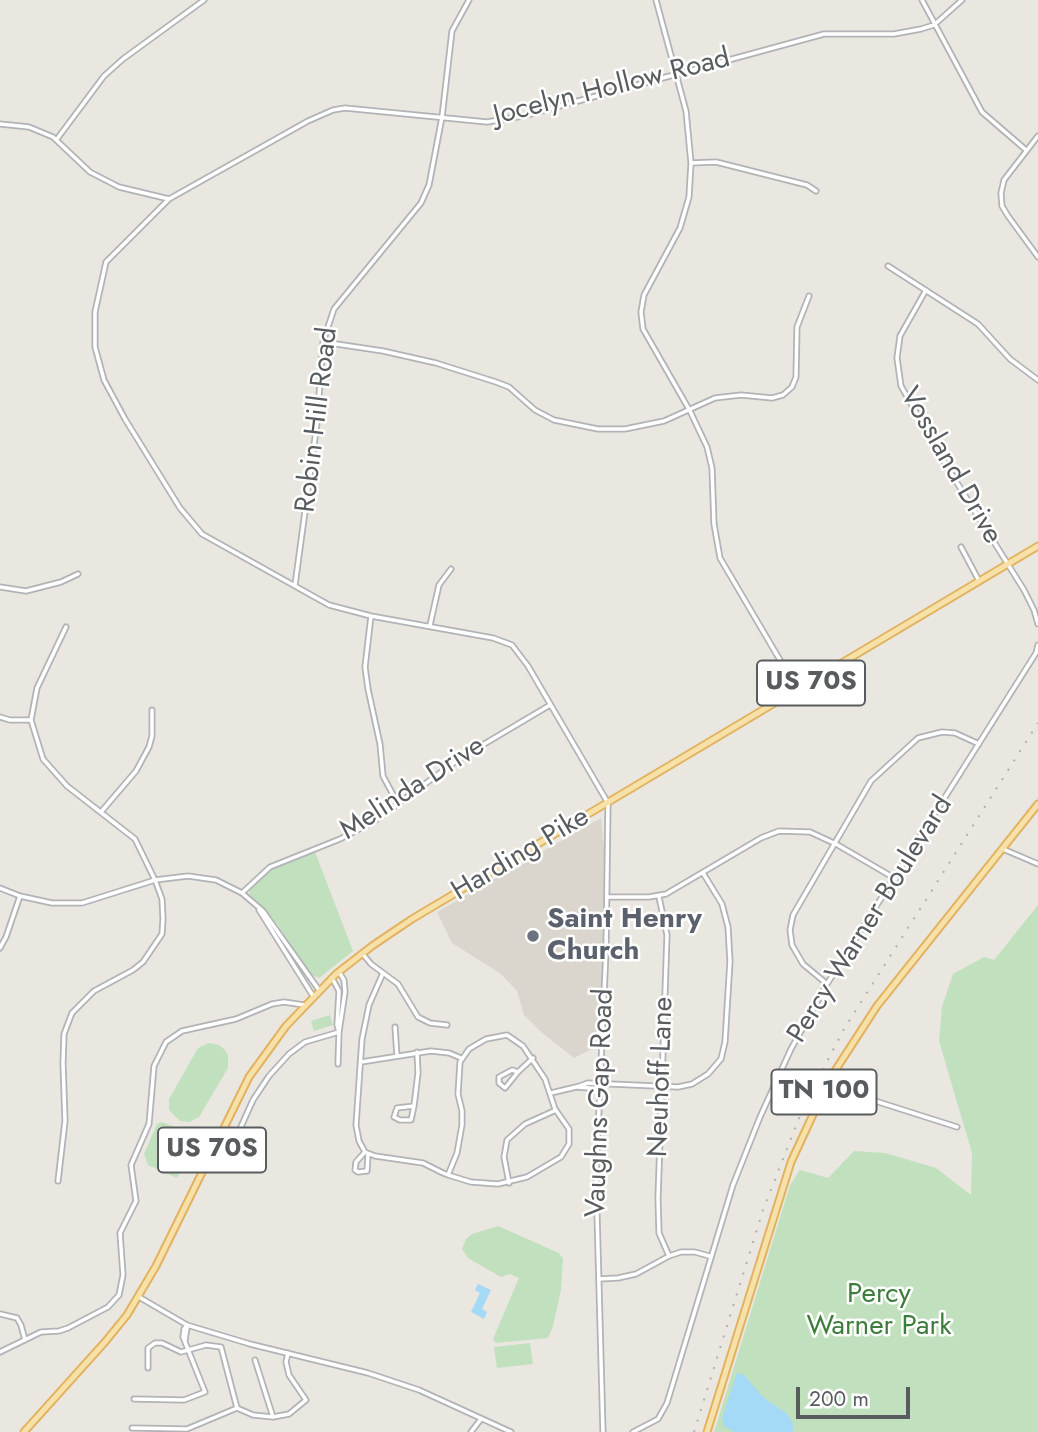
<!DOCTYPE html>
<html>
<head>
<meta charset="utf-8">
<style>
	body { margin:0 }
	#map { position:relative; width:1038px; height:1432px; overflow:hidden; background:#eae7e0; font-family:Jost,sans-serif }
	canvas { display:block }
	.scale { position:absolute; left:796px; top:1387px; width:114px; height:32px; box-sizing:border-box; border:4px solid #595c5f; border-top:0; padding-left:9px; font-size:21px; line-height:24px; white-space:nowrap; color:#595c5f; -webkit-text-stroke:5px #fff; paint-order:stroke }
</style>
</head>
<body>
<div id="map">
<canvas width="1038" height="1432"></canvas>
<div class="scale">200 m</div>
</div>
<script>
const c = document.querySelector('canvas').getContext('2d');
c.lineJoin = 'round';
function paint(path, color) { c.fillStyle = color; c.fill(path, 'evenodd'); }
const shape = rows => new Path2D(rows.map(r => 'M' + r).join(''));
function strokePath(path, color, width, dash) { c.strokeStyle = color; c.lineWidth = width; c.lineCap = dash ? 'butt' : 'round'; c.setLineDash(dash || []); c.stroke(path); }
function drawText(font, color, halo, rows, align = 'center') {
  c.font = font + ' Jost,sans-serif'; c.lineWidth = 5; c.setLineDash([]); c.textBaseline = 'middle'; c.strokeStyle = halo; c.fillStyle = color; for (const [text, x, y, turn = 0] of rows) {
    c.save(); c.translate(x, y); c.rotate((+turn || 0) * Math.PI / 180); c.textAlign = isNaN(turn) ? turn : align; if (halo) c.strokeText(text, 0, 0); c.fillText(text, 0, 0); c.restore();
  }
}
paint(shape([
	[601,818,606,865,602,984,594,1048,574,1058,540,1031,524,1015,517,991,501,974,452,943,437,912]
]), '#dad6ce');
paint(shape([
	[315,852,353,951,319,978,309,974,278,925,249,894,250,890,273,868],
	[1038,905,1038,1432,714,1432,790,1185,800,1170,828,1178,854,1151,885,1153,936,1168,971,1195,972,1153,939,1041,942,1007,953,974,984,957,994,960],
	[330,1015,333,1025,314,1031,311,1021],
	[209,1043,219,1045,225,1050,228,1056,228,1068,199,1117,189,1122,180,1121,169,1110,169,1099,198,1048],
	[162,1122,191,1133,193,1138,189,1150,191,1152,177,1178,148,1165,144,1154,157,1124],
	[498,1226,559,1253,563,1259,561,1290,553,1326,548,1338,496,1343,493,1339,519,1278,510,1274,501,1277,468,1258,462,1249,466,1239,472,1234],
	[530,1343,533,1364,497,1368,494,1347]
]), '#c1e0be');
paint(shape([
	[478,1284,491,1290,482,1309,487,1312,484,1319,471,1312,480,1293,475,1290],
	[737,1373,744,1375,763,1397,786,1413,792,1421,794,1432,734,1432,724,1426,722,1418]
]), '#a4daf6');
const minor = shape([
	[656,0,686,111,691,163,689,197,680,228,644,295,641,312,643,329,690,411,707,447,712,468,714,524,720,558,797,689],
	[922,0,982,112,1026,150],
	[0,124,29,127,53,137,90,172,119,187,169,199,308,121,333,110,345,108,487,122,523,116,824,34,894,34,921,29,934,25,962,0],
	[1038,136,1004,180,1001,193,1002,206,1008,216,1038,257],
	[57,139,104,76,123,59,204,0],
	[691,163,716,162,807,185,816,191],
	[169,199,106,262,95,312,95,347,104,380,125,419,180,508,202,534,329,605,371,616,493,638,512,645,528,666,608,803,606,950,596,1177,603,1432],
	[888,266,978,324,1010,359,1038,380],
	[926,290,900,336,897,358,901,386,949,470,1024,590,1034,610,1038,624],
	[323,342,383,351,436,363,496,382,509,387,535,410,554,420,598,429,625,429,664,421,715,398,741,395,772,398,783,395,792,387,796,377,797,327,809,296],
	[961,547,978,579],
	[295,585,317,423,323,342,334,309,421,203,429,185,442,117,452,31,469,0],
	[0,587,26,591,61,582,78,574],
	[371,616,365,667,368,689,380,744,383,776,398,804],
	[430,625,439,585,451,569],
	[0,717,10,720,31,720],
	[101,812,136,771,149,747,152,736,152,710],
	[1003,849,1038,864],
	[0,888,20,896,52,903,82,903,155,880,188,876,216,880,242,893,263,911,319,990],
	[242,893,270,867,340,839,373,822,459,759,550,705],
	[609,897,649,897,666,894,761,838,779,831,810,832,836,844,896,879],
	[659,897,667,935,658,1198,659,1233,669,1256],
	[259,910,313,996],
	[0,948,6,937,20,896],
	[362,953,371,964,398,984,418,1017,430,1023,447,1025],
	[383,973,369,1005,362,1039,356,1125,359,1141,365,1152,375,1156,423,1163,443,1173,448,1175,471,1182,498,1184,527,1177,561,1157,569,1144,569,1129,555,1109,545,1079,523,1046,507,1035,486,1039,469,1049,460,1062,458,1094,462,1111,462,1125,457,1153,448,1175],
	[332,978,339,991,337,1025,339,1032,345,992,344,980,339,972],
	[827,984,803,964,792,945,790,930,793,915,871,781,918,738,942,732,955,733,979,744],
	[395,1027,397,1056],
	[361,1062,431,1051,449,1053,461,1058],
	[518,1072,505,1088,499,1083,499,1077,512,1070,518,1072,533,1058],
	[829,1080,869,1099,957,1127],
	[600,1089,577,1087,588,1083,678,1087,692,1084,708,1074,721,1059,725,1042,730,961,728,927,722,904,703,873],
	[551,1093,576,1087],
	[414,1106,411,1120,400,1120,394,1117,397,1108,414,1106,418,1073,417,1052],
	[365,1152,356,1162,355,1170,358,1172,367,1171,368,1154],
	[233,1159,240,1129,253,1100,269,1076,289,1054,305,1042,339,1032,338,1064],
	[58,1181,65,1121,63,1063,64,1034,72,1013,94,991,133,970,143,962,162,934,163,919,162,899,155,880,135,839,67,786,43,759,31,720,37,688,66,627],
	[509,1183,504,1157,507,1140,525,1124,556,1110],
	[599,1279,618,1278,636,1274,669,1256,681,1252,695,1252,709,1256],
	[139,1297,187,1325,250,1344,368,1373,419,1390,511,1432],
	[0,1314,17,1318,21,1325,25,1340],
	[185,1341,187,1327],
	[0,1352,41,1332,59,1331,68,1328,108,1307,119,1295,123,1275,120,1233,136,1201,131,1165,149,1124,154,1066,166,1042,182,1031,236,1019,272,1004,284,1002,304,1005],
	[255,1360,273,1417],
	[148,1368,148,1348,155,1343,162,1343,181,1352,206,1345,221,1347,237,1408,253,1415,273,1417,289,1414,306,1400,289,1375,286,1362,288,1353],
	[134,1399,184,1400,205,1392,183,1337,184,1329,187,1325],
	[132,1428,187,1429,237,1408],
	[471,1432,481,1419],
	[633,1432,658,1419,667,1403,733,1185,760,1117,791,1049,827,984,1036,653,1038,645]
]);
const major = shape([
	[24,1432,105,1342,127,1315,156,1266,249,1077,286,1026,336,974,372,946,412,919,1038,546],
	[707,1432,791,1162,829,1080,877,1006,1038,804]
]);
strokePath(minor, '#b1b3b7', 7);
strokePath(major, '#e2b261', 9);
strokePath(minor, '#fff', 3.5);
strokePath(major, '#f6e2a9', 5);
strokePath(shape([
	[694,1432,763,1210,803,1108,844,1029,1038,723]
]), '#afb0b0', 2, [2, 9]);
for (const [x, y, r, color] of [
	[533,936,7,"#6b7280"]
]) { const dot = new Path2D(); dot.arc(x, y, r, 0, 2 * Math.PI); c.fillStyle = color; c.fill(dot); strokePath(dot, '#fff', 2.5); }
for (const [x, y, w] of [
	[811,683,108],
	[824,1092,105],
	[212,1150,108]
]) { const box = new Path2D(); box.roundRect(x - w / 2, y - 22.5, w, 45, 5); c.fillStyle = '#fff'; c.fill(box); strokePath(box, '#595c5f', 2); }
drawText('bold 26px', '#595c5f', null, [
	["US 70S",811,683],
	["TN 100",824,1092],
	["US 70S",212,1150]
]);
drawText('28px', '#595c5f', '#fff', [
	["Jocelyn Hollow Road",612,88,-14],
	["Robin Hill Road",318,420,-83],
	["Vossland Drive",950,466,60],
	["Melinda Drive",413,789,-33],
	["Harding Pike",521,855,-31],
	["Percy Warner Boulevard",871,920,-58],
	["Neuhoff Lane",662,1077,-88],
	["Vaughns Gap Road",601,1103,-88]
]);
drawText('bold 28px', '#5b616d', '#fff', [
	["Saint Henry",547,920],
	["Church",547,952]
], 'left');
drawText('28px', '#3e7c3b', '#fff', [
	["Percy",879,1295],
	["Warner Park",879,1327]
]);
</script>
</body>
</html>
